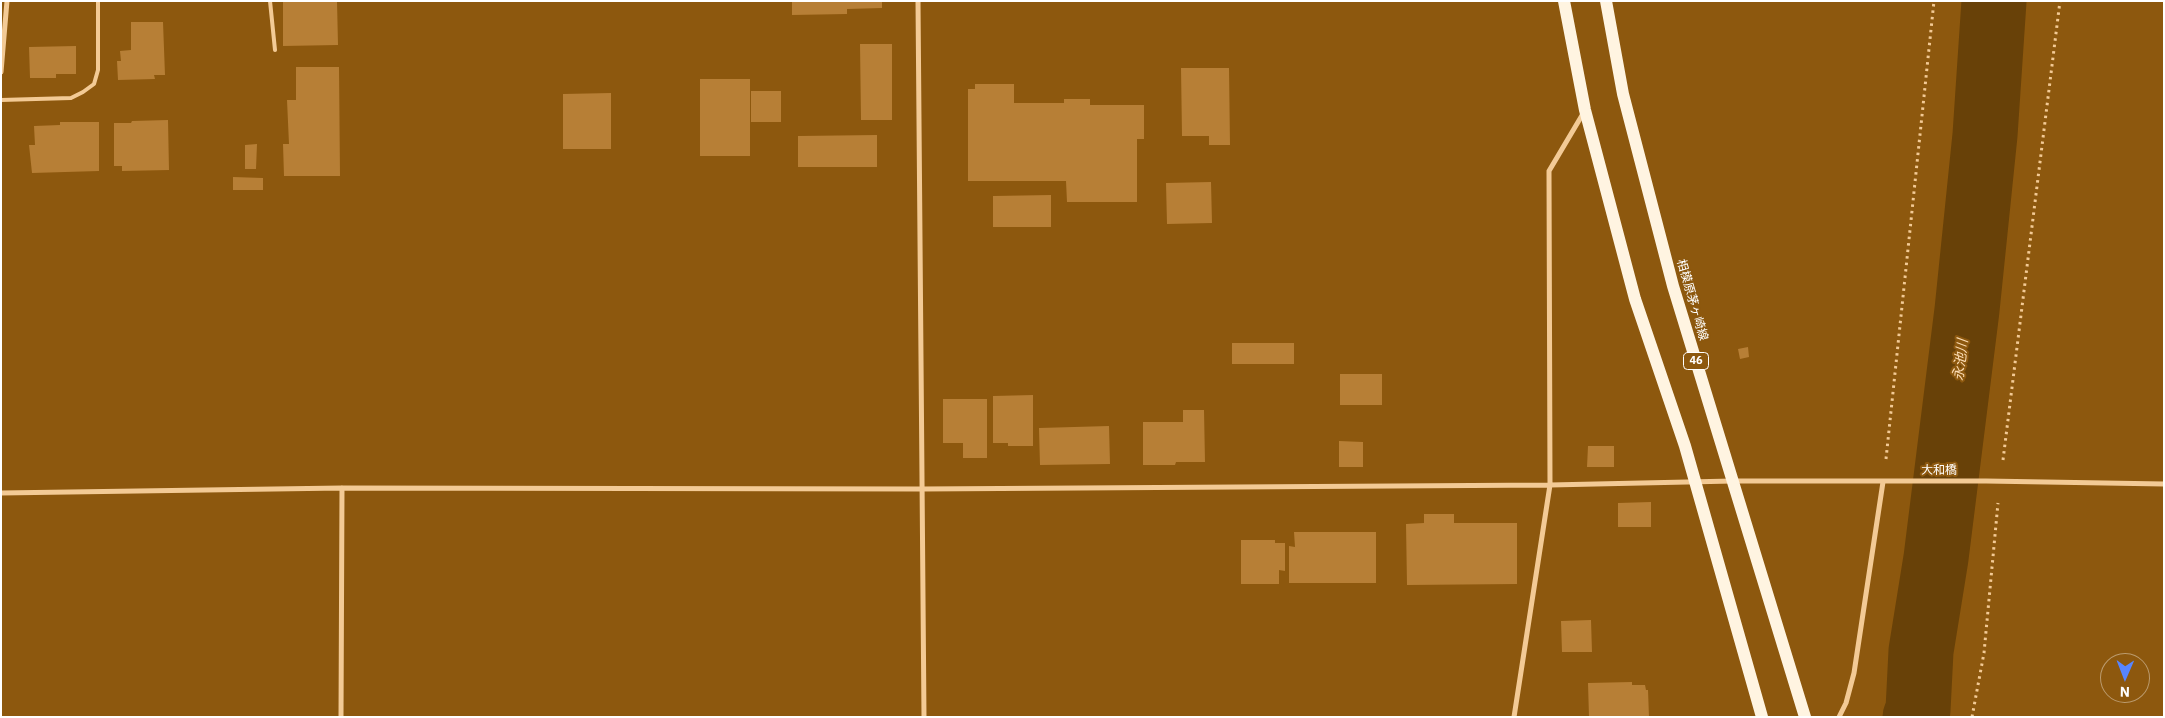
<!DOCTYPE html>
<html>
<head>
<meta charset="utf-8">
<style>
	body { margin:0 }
	#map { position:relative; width:2165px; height:718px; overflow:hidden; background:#8d580e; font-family:"IBM Plex Sans",sans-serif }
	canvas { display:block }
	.frame { position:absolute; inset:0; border:2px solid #fff; pointer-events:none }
	.north { position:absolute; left:2100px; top:653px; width:50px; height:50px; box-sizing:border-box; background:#8d580e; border:1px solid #bb9b6e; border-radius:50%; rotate:181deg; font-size:14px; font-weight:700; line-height:20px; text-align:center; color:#fff }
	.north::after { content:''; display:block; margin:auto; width:18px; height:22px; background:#5785ff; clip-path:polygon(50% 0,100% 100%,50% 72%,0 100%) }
</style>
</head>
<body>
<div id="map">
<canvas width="2165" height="718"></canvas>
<div class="frame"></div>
<div class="north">N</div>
</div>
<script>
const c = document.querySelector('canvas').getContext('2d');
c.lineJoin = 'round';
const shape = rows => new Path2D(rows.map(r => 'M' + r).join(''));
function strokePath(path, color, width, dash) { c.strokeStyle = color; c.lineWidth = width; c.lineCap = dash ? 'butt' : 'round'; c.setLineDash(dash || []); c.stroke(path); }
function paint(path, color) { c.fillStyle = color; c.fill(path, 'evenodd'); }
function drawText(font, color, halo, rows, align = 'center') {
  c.font = font + ' "IBM Plex Sans","Noto Sans JP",sans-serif'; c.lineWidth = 4; c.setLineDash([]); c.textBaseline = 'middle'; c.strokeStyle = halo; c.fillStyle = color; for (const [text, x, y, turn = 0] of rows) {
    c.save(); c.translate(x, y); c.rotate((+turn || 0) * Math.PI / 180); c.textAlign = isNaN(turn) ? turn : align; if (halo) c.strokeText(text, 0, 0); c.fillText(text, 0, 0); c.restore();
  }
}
strokePath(shape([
	[1915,717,1918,710,1921,651,1936,558,1967,310,1985,135,1994,1]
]), '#684108', 65);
paint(shape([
	[283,1,337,1,338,45,283,46],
	[792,1,882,1,882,8,847,9,847,14,792,15],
	[131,22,163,22,165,75,154,75,155,79,118,80,117,61,121,61,120,51,131,50],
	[860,44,892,44,892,120,861,120],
	[76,46,76,74,56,74,56,78,30,78,29,47],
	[296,67,339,67,340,176,284,176,283,144,289,144,287,100,296,100],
	[1181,68,1229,68,1230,145,1209,145,1209,136,1182,136],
	[700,79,750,79,750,156,700,156],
	[975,84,1014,84,1014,103,1064,103,1064,99,1090,99,1090,105,1144,105,1144,139,1137,139,1137,202,1067,202,1066,181,968,181,968,89,975,89],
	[751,91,781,91,781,122,751,122],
	[611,93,611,149,563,149,563,94],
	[168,120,169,170,122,171,122,166,114,166,114,123,131,123,132,121],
	[60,122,99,122,99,171,32,173,29,145,35,145,34,126,60,125],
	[877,135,877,167,798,167,798,136],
	[257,144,256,169,245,169,245,145],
	[233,177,263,178,263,190,233,190],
	[1211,182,1212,223,1167,224,1166,183],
	[1051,195,1051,227,993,227,993,196],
	[1232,343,1294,343,1294,364,1232,364],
	[1748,347,1749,357,1740,359,1738,349],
	[1340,374,1382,374,1382,405,1340,405],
	[1033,395,1033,446,1008,446,1008,443,993,443,993,396],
	[943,399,987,399,987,458,963,458,963,443,943,443],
	[1183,410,1204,410,1205,462,1176,462,1175,465,1143,465,1143,422,1183,422],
	[1109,426,1110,464,1040,465,1039,428],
	[1339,441,1363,442,1363,467,1339,467],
	[1588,446,1614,446,1614,467,1587,467],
	[1651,502,1651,527,1618,527,1618,503],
	[1424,514,1454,514,1454,523,1517,523,1517,584,1407,585,1406,524,1424,523],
	[1294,532,1376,532,1376,583,1289,583,1289,546,1295,547],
	[1241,540,1275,540,1275,543,1285,543,1285,571,1279,570,1279,584,1241,584],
	[1591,620,1592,652,1562,652,1561,621],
	[1632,682,1632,685,1645,685,1646,690,1648,690,1649,717,1589,717,1588,683]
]), '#b77f36');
strokePath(shape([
	[1886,459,1934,1],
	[2003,460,2060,1],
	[1972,717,1984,653,1998,503]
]), '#f3ca95', 3, [2.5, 4]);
strokePath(shape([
	[270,1,275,50],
	[1,100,71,98,83,92,94,84,98,70,98,1]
]), '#f3ca95', 4);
strokePath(shape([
	[918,1,924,717],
	[1,72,7,1],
	[1,493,342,488,922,489,1550,485,1733,481,1986,481,2164,484],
	[341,717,342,488],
	[1514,717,1550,485,1549,171,1584,112],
	[1839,717,1846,703,1854,673,1883,482]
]), '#f3ca95', 5);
strokePath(shape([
	[1564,1,1585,110,1635,299,1685,446,1762,717],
	[1606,1,1623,94,1673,286,1805,717]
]), '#fff4e1', 12);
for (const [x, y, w] of [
	[1696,361,25]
]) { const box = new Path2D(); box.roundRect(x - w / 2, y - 8.5, w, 17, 4); c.fillStyle = '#8d580e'; c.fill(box); strokePath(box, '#fff', 1); }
drawText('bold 11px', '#fff', null, [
	["46",1696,361]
]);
drawText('12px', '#fff', '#8d580e', [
	["相模原茅ヶ崎線",1692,300,74],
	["大和橋",1939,471]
]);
drawText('italic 14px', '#fbdcb4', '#8d580e', [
	["永池川",1961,360,-83]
]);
</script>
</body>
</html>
